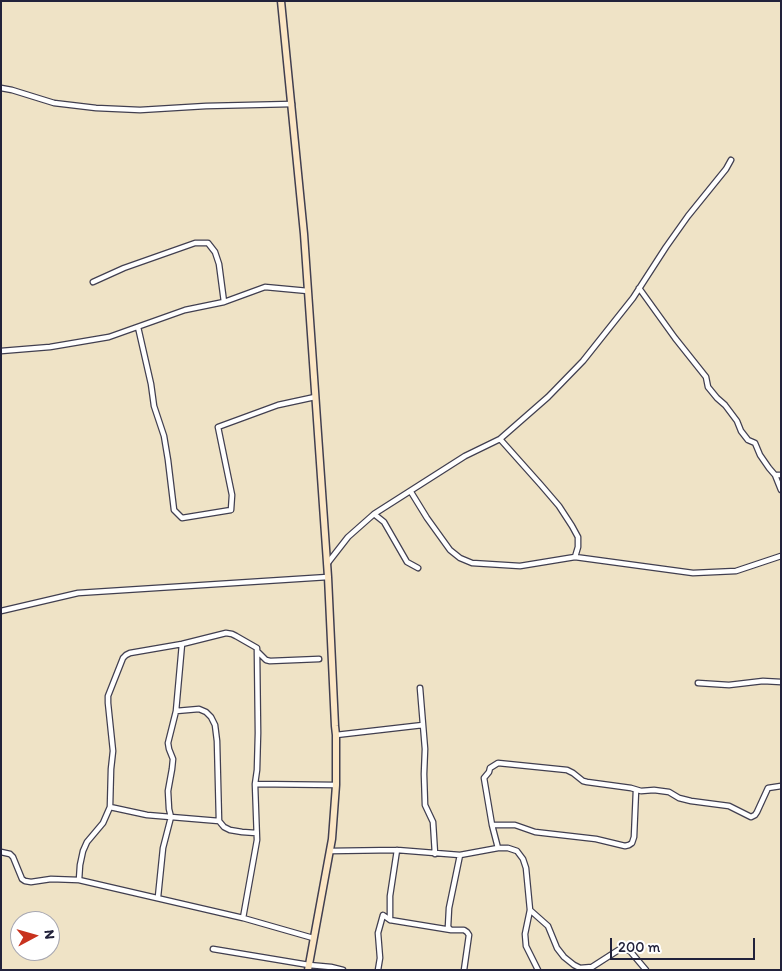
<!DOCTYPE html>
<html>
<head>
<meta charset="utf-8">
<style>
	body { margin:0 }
	#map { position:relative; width:782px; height:971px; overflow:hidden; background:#efe3c6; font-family:Itim,sans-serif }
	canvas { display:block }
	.frame { position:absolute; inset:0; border:2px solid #22223b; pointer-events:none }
	.north { position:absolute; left:10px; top:911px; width:50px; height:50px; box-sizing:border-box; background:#fff; border:1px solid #a7a7b1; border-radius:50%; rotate:84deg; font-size:14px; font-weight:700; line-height:20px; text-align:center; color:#22223b }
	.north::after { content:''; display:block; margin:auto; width:18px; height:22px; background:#c8321e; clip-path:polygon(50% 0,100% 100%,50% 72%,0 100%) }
	.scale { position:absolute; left:610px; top:938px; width:145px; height:22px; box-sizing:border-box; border:2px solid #22223b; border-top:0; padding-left:6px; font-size:15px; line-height:18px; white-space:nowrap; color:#22223b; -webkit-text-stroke:4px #fff; paint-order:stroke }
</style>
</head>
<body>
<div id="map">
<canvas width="782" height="971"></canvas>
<div class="frame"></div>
<div class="north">N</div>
<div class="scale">200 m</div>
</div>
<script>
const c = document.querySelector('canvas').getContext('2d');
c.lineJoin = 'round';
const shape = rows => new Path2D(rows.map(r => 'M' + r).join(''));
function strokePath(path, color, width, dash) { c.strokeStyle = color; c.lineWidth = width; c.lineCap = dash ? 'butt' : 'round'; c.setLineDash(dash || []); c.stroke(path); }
const minor = shape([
	[1,88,12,90,54,103,96,108,140,110,206,106,292,104],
	[93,282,124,268,195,243,208,243,215,252,219,264,224,302],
	[639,288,675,338,706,377,708,387,717,398,725,405,737,421,741,431,748,440,755,443,760,455,769,468,775,475,781,475],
	[138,327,151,384,154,406,164,436,168,460,174,510,182,518,231,510,232,495,218,427,278,405,315,397],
	[1,351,50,347,109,337,185,310,224,302,265,287,308,291],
	[500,439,541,485,559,506,572,526,578,537,578,547,575,557],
	[775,475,781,490],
	[411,492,427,518,450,550,460,558,472,563,520,566,575,557,693,573,736,571,781,556],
	[374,514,384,522,407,562,418,568],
	[327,564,348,537,374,514,465,456,500,439,548,397,583,361,633,298,666,247,688,216,726,169,731,160],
	[1,611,78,593,328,577],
	[698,683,729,685,763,681,781,682],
	[420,688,425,749,424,774,425,805,433,822,435,854],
	[176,711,199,709,206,712,211,717,215,725,217,741,219,821,224,827,230,830,242,832,256,833],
	[336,735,423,725],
	[255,784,336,785],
	[110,807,147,815,219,821],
	[492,825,515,825,535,832,596,839,625,846,629,845,632,843,634,837,636,790],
	[498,848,492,825,484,778,489,772,490,768,498,763,567,770,573,773,583,781,587,782,631,788,641,791,654,790,669,792,679,798,691,801,729,806,751,817,755,815,757,812,768,788,781,786],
	[330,851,397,850,460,855,498,848,508,848,517,851,523,859,526,868,530,910,525,934,526,946,538,970],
	[1,852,10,854,13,857,22,879,25,881,31,882,51,879,79,880,243,918,313,938],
	[79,880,80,865,83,851,87,842,103,823,110,807,111,769,113,751,108,703,108,696,123,658,126,655,130,653,182,644,226,633,232,634,236,636,257,648,257,651,266,660,270,661,319,659],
	[158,897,163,848,171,817,169,809,168,791,172,769,173,759,169,749,168,743,176,711,182,644],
	[530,910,548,926,557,948,564,957,574,965,580,968,592,967,620,949,624,949,630,951,646,970],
	[243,918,257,840,255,784,257,770,258,733,257,651],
	[390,920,451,930,464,930,467,932,469,935,464,970],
	[450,929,448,927,449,908,460,855],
	[213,949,309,965,331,967,343,970],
	[378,970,380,958,378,933,383,915,390,920,390,896,397,850]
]);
const secondary = shape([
	[281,1,304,234,328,577,335,726,336,735,336,785,332,839,308,970]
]);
strokePath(minor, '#413f50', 7);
strokePath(secondary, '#413f50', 9);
strokePath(minor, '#fff', 4.5);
strokePath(secondary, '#fbe6c4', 6);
</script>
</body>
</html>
